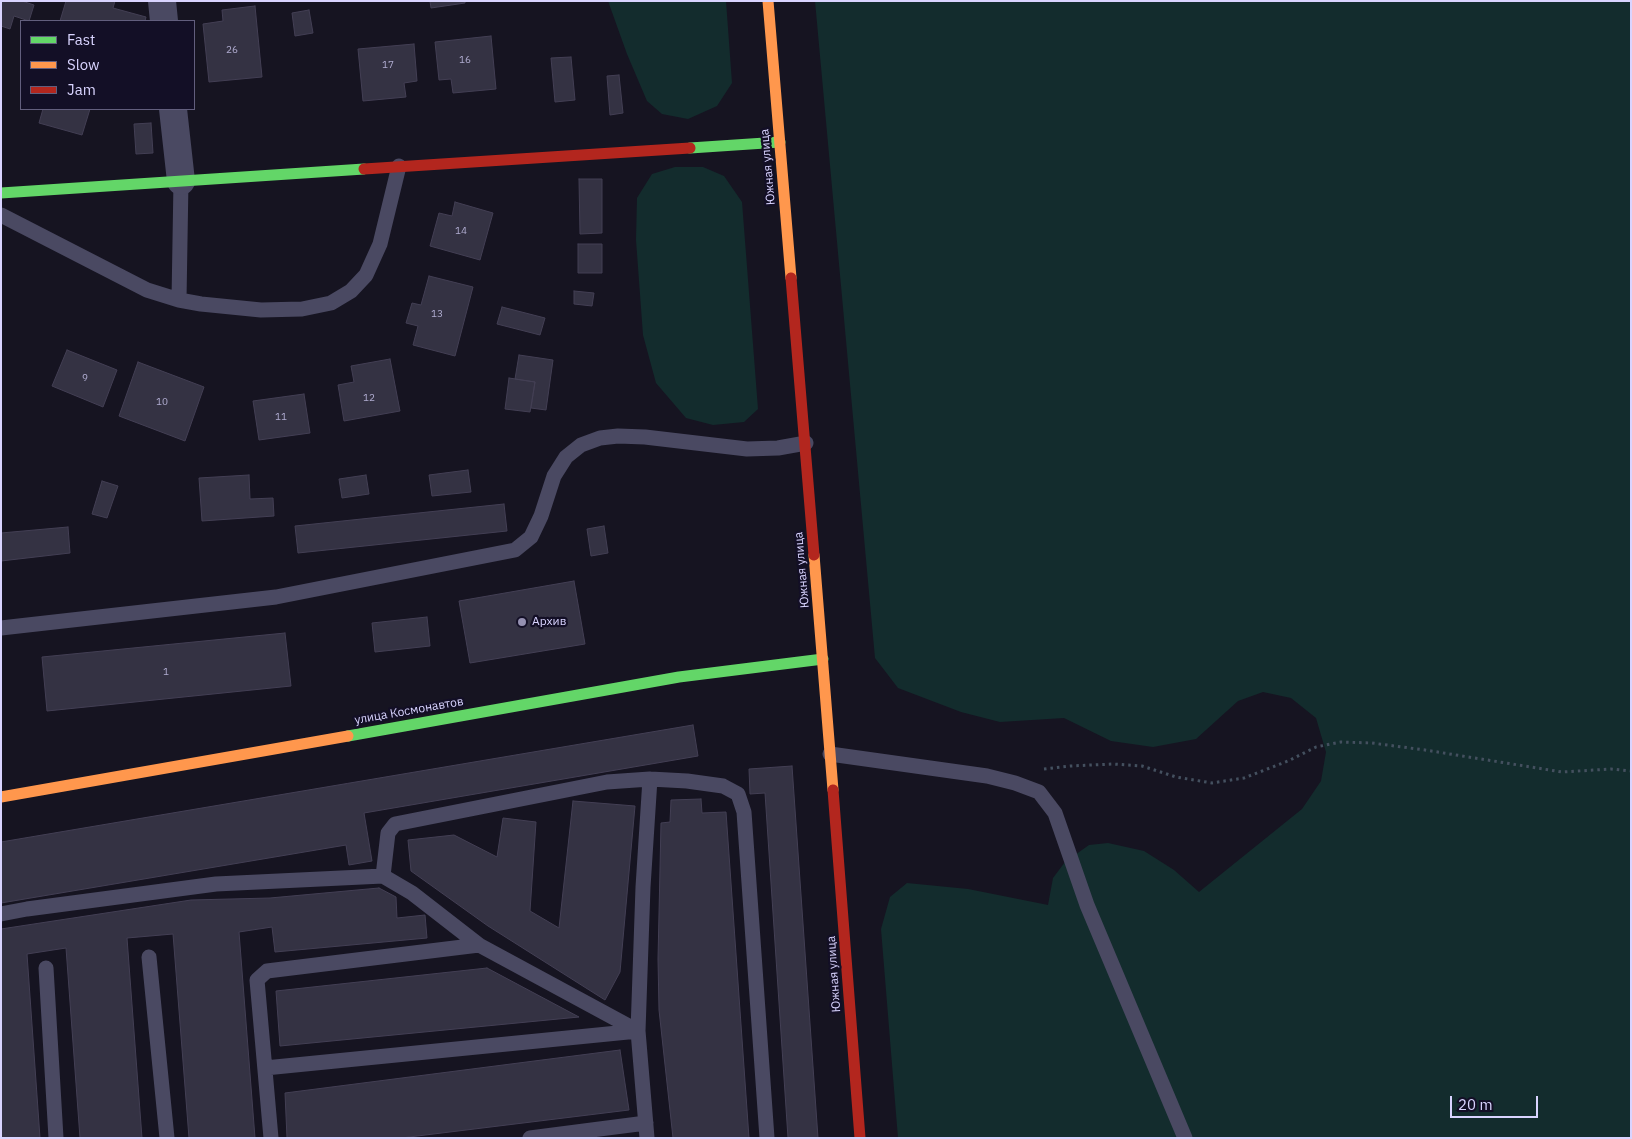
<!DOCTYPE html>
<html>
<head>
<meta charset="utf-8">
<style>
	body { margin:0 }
	#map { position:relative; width:1632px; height:1139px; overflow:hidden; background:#161421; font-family:"IBM Plex Sans",sans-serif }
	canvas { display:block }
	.frame { position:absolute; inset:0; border:2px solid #d9d4ff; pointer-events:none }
	.legend { position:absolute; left:20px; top:20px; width:175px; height:90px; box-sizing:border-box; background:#130f26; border:1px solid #625e7d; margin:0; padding:6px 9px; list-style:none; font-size:15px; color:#d9d4ff }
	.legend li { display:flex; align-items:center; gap:10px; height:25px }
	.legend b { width:25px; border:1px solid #625e7d }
	.scale { position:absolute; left:1450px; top:1096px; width:88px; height:22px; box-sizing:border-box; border:2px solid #d9d4ff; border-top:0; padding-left:6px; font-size:15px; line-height:18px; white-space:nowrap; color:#d9d4ff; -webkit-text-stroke:4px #130f26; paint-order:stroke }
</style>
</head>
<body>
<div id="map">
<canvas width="1632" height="1139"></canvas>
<div class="frame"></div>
<ul class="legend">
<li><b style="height:6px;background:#63d668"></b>Fast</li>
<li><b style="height:6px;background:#ff974d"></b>Slow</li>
<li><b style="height:6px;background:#b3261e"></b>Jam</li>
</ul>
<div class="scale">20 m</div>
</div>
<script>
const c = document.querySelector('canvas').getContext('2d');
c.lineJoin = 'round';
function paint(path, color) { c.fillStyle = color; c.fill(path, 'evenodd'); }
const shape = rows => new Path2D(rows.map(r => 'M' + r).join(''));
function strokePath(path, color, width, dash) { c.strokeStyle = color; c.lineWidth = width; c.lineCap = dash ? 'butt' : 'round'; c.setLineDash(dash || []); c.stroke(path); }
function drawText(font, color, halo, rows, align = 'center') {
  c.font = font + ' "IBM Plex Sans",sans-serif'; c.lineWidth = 4.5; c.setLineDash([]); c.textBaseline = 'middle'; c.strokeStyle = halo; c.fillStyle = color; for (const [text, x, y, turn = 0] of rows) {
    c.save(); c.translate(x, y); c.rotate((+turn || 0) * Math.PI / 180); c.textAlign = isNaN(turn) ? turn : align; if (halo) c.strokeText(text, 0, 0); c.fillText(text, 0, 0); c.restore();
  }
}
paint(shape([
	[608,1,726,1,732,83,717,106,688,119,662,114,647,101,627,54],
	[815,1,1631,1,1631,1138,898,1138,881,929,890,897,907,883,968,889,1048,905,1053,878,1065,862,1089,845,1108,843,1144,851,1174,870,1199,892,1302,809,1321,781,1326,752,1316,718,1291,698,1263,692,1238,701,1196,739,1153,747,1111,741,1064,718,1000,722,961,712,898,688,875,658],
	[675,167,703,167,724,176,742,202,758,409,744,422,713,425,686,418,656,383,643,335,636,240,637,198,652,174]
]), '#132c2d');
const building = shape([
	[1,1,22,1,34,5,29,21,14,16,10,29,1,26,1,1],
	[66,1,115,1,113,8,146,17,145,21,60,21,66,1],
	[430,1,465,1,465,3,431,8,430,1],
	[255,6,262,77,209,82,203,24,223,21,222,10,255,6],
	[309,10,313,33,295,36,292,13,309,10],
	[491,36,496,89,453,93,451,79,439,80,435,42,491,36],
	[414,44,417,81,404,83,406,97,363,101,358,49,414,44],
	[571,57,575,100,555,102,551,58,571,57],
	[619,75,623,113,610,115,607,76,619,75],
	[43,109,90,109,82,135,39,123,43,109],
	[151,123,153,153,136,154,134,124,151,123],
	[579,179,602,179,602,233,580,234,579,179],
	[455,202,493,213,480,260,430,246,439,213,452,216,455,202],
	[578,244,602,244,602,273,578,273,578,244],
	[429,276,473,287,455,356,413,345,418,326,406,323,412,303,421,305,429,276],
	[574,291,594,293,592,306,574,304,574,291],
	[502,307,545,318,540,335,497,324,502,307],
	[67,350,117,370,103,407,52,386,67,350],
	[519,355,553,360,546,410,531,408,535,382,515,379,519,355],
	[390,359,400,411,344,421,338,385,354,382,351,366,390,359],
	[138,362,204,387,185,441,119,416,138,362],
	[509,378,535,382,530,412,505,409,509,378],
	[304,394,310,433,259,440,253,401,304,394],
	[468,470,471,492,432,496,429,475,468,470],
	[249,475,250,499,273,498,274,516,202,521,199,478,249,475],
	[366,475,369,494,342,498,339,479,366,475],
	[102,481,118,486,107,518,92,514,102,481],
	[504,504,507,531,298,553,295,526,504,504],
	[604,526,608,553,591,556,587,529,604,526],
	[68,527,70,553,1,561,1,533,68,527],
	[574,581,585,644,470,663,459,601,574,581],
	[427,617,430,646,375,652,372,623,427,617],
	[285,633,291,686,47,711,42,657,285,633],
	[693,725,698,756,364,813,372,861,349,865,346,845,1,903,1,842,693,725],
	[792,766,818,1138,788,1138,765,793,750,794,749,769,792,766],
	[701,799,702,813,726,812,749,1138,673,1138,659,1010,658,959,661,823,670,822,671,800,701,799],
	[573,801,635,806,620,972,605,1000,488,926,411,871,408,840,454,835,497,857,503,818,536,822,530,911,559,928,573,801],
	[379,888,396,897,397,918,425,915,427,938,275,952,272,927,239,932,255,1138,189,1138,173,934,127,938,142,1138,80,1138,66,948,27,954,40,1138,1,1138,1,929,191,900,270,898,379,888],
	[487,968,579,1017,280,1046,276,991,487,968],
	[620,1050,629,1110,401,1138,287,1138,285,1093,620,1050]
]);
paint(building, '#343243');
strokePath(building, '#433f54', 1);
strokePath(shape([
	[1044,769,1070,766,1113,764,1142,766,1176,777,1212,783,1244,778,1288,761,1316,747,1341,742,1372,743,1425,750,1562,772,1611,769,1631,771]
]), '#44505f', 3, [2.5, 4]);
strokePath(shape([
	[1,215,147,290,179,300,201,304,261,310,302,309,331,303,351,291,366,275,380,244,399,166],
	[179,300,181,181],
	[1,628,276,597,515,550,531,537,541,516,554,476,566,457,581,445,600,438,618,436,645,437,747,449,778,448,806,443],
	[830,754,987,776,1015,783,1039,792,1055,813,1087,905,1185,1138],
	[383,876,412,893,479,945],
	[1,914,27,909,216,884,383,876,388,833,395,824,607,782,650,779,687,781,723,786,738,794,744,812,767,1138],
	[149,957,167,1138],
	[46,968,56,1138],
	[265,1068,638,1031,647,1138],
	[271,1138,257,980,267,971,479,945,638,1031,643,887,650,779],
	[530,1138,646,1123]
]), '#4a4962', 15);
strokePath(shape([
	[162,1,164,21],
	[173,109,181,181]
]), '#4a4962', 28);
strokePath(shape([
	[690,148,780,142],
	[1,193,364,169],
	[348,736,679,677,823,659]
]), '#63d668', 11);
strokePath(shape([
	[768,1,791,278],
	[814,555,833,790],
	[1,797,348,736]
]), '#ff974d', 11);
strokePath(shape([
	[364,169,690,148],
	[791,278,814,555],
	[833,790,860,1138]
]), '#b3261e', 11);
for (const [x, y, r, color] of [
	[522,622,5,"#9591b1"]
]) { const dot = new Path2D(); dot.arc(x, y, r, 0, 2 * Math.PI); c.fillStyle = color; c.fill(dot); strokePath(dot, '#130f26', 2); }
drawText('10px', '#b0acd0', null, [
	["26",232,50],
	["16",465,60],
	["17",388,65],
	["14",461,231],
	["13",437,314],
	["9",85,378],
	["12",369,398],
	["10",162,402],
	["11",281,417],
	["1",166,672]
]);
drawText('12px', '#d9d4ff', '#130f26', [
	["Южная улица",768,167,-95],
	["Южная улица",802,570,-95],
	["улица Космонавтов",409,711,-10],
	["Южная улица",834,974,-94]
]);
drawText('12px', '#d9d4ff', '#130f26', [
	["Архив",532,622]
], 'left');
</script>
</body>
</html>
